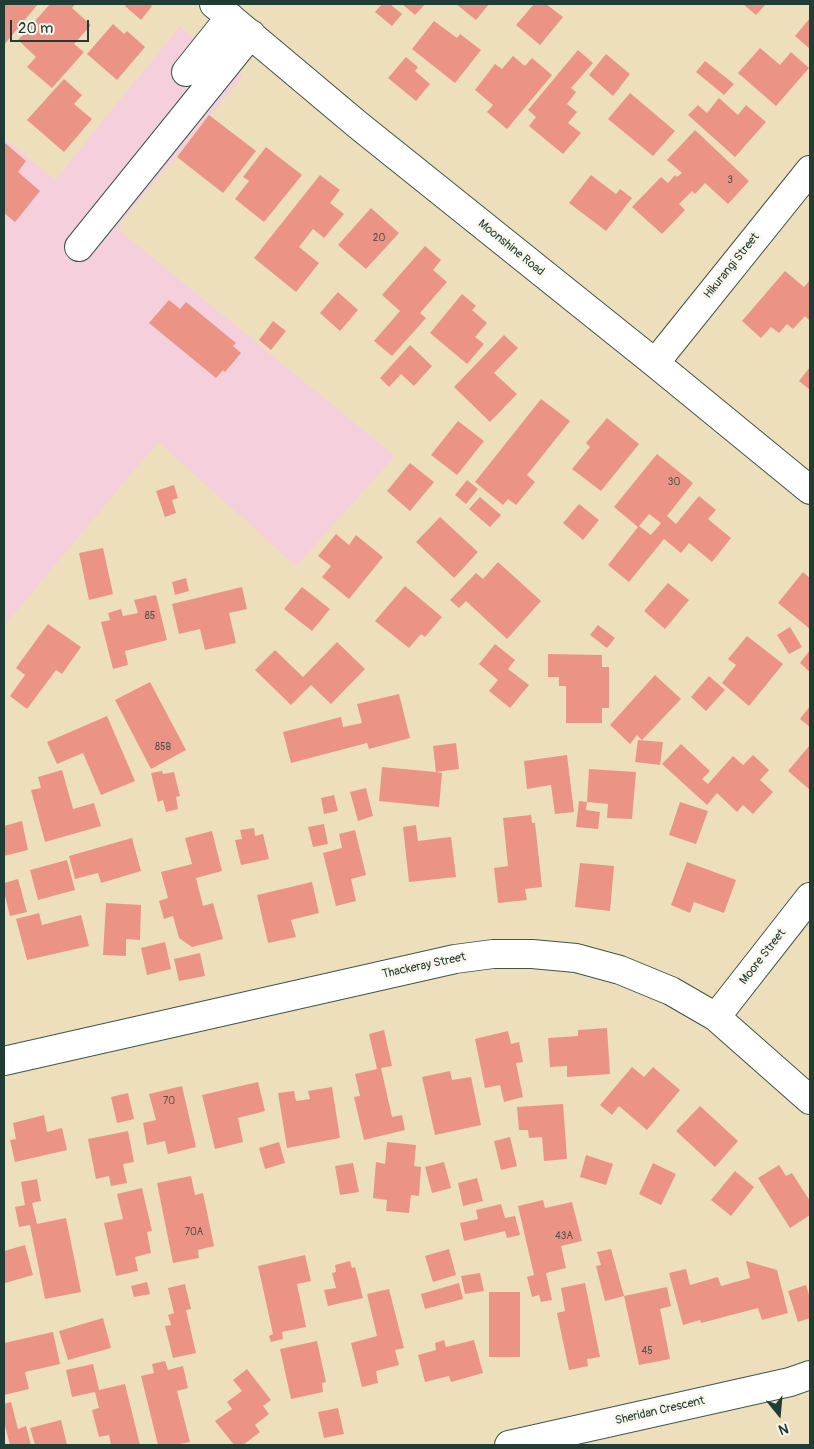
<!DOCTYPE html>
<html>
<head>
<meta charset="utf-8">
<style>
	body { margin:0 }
	#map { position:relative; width:814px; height:1449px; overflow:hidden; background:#eddfbc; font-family:Pangolin,sans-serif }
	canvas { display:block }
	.frame { position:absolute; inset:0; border:5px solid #1f3d34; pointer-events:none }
	.north { position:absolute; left:754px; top:1389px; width:50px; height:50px; -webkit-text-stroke:4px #fbf7ec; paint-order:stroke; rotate:163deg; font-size:14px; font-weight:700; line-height:20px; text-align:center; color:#1f3d34 }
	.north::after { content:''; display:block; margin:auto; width:18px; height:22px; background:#1f3d34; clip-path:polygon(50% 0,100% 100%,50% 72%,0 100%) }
	.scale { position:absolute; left:10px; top:20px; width:79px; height:22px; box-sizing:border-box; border:2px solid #1f3d34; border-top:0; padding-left:6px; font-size:15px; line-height:18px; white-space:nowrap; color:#1f3d34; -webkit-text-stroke:4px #fbf7ec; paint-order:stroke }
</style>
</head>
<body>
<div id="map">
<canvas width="814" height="1449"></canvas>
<div class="frame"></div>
<div class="north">N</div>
<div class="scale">20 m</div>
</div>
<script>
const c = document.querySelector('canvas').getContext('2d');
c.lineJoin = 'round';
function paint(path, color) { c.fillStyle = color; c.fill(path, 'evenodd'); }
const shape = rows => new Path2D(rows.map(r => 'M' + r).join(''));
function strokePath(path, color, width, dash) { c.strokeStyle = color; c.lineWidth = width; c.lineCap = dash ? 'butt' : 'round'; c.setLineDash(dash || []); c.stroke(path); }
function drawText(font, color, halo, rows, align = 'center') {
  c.font = font + ' Pangolin,sans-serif'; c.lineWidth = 5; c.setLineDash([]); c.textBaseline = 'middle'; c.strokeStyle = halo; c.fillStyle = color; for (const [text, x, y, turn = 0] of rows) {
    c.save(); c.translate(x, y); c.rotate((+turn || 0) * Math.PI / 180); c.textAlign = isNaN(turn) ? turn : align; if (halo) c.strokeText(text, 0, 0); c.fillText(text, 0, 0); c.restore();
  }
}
paint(shape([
	[180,26,243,76,119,225,120,231,395,456,296,566,158,442,4,626,4,138,55,180]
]), '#f5cfdb');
paint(shape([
	[4,4,38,4,4,45],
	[50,4,75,4,72,8,91,25,74,44,84,52,52,88,27,67,36,57,18,40],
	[127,4,149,4,152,6,141,20,125,6],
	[382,4,390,4,402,14,392,26,375,12],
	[402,4,425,4,415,15],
	[456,4,489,4,476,20],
	[534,4,546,4,563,17,540,45,516,25],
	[743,4,766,4,756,15],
	[810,18,810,49,795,36],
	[434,21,457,38,460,34,481,50,455,83,412,49],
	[113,24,124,34,127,31,145,47,117,80,87,54],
	[760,48,780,65,791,52,809,68,776,106,738,73],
	[578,50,593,63,571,88,576,92,567,104,577,112,568,123,581,133,563,154,529,126,536,117,528,110],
	[606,54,630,74,613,96,589,75],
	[513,56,525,66,532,58,552,75,507,129,487,112,493,105,475,90,495,64,502,69],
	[406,57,418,67,415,71,430,84,416,101,388,78],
	[705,61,734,84,724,95,696,72],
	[64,79,82,95,74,104,92,119,64,152,27,120],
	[630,93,675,131,653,156,608,119],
	[719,98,738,115,746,105,766,122,735,157,688,115,698,105,707,113],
	[209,115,256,151,223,193,177,157],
	[695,130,749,181,728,204,705,183,695,194,692,191,679,204,685,210,662,234,632,207,661,177,668,183,675,175,677,177,682,173,667,160],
	[5,143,26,161,18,172,40,191,15,222,4,213],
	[266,147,302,175,264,222,235,199,249,181,243,177],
	[320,175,340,190,330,203,344,214,324,238,313,229,299,247,319,263,296,292,254,258],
	[591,175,616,194,620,189,632,198,606,231,569,203],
	[371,208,399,233,366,269,338,245],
	[425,246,441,260,433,270,447,282,420,313,426,318,392,356,374,341,400,311,382,295],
	[785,271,804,287,810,280,810,321,805,316,793,329,787,324,779,333,771,327,761,338,742,321],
	[338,292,358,310,340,331,320,313],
	[462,294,476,306,472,310,487,323,475,337,484,344,467,364,430,333],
	[169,300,180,309,186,302,236,343,233,346,241,353,225,372,223,370,216,378,149,323],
	[273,321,286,331,271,350,259,340],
	[504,335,518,348,494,373,517,394,490,422,454,387],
	[410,345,432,366,414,386,401,374,389,387,380,378],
	[810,367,810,390,799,381],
	[541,399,570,421,527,475,535,482,516,505,508,499,503,505,475,482],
	[607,418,639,444,601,491,572,469,590,447,586,443],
	[458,421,484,441,457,475,431,455],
	[657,454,693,483,667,516,676,524,699,496,716,510,708,519,731,538,712,562,689,543,681,553,664,539,629,582,608,565,638,527,614,507],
	[649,514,661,523,651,535,639,526],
	[410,463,434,482,410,511,387,491],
	[467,480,478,489,466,504,455,495],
	[174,485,178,498,172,500,176,513,165,517,156,491],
	[480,497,501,515,490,527,469,509],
	[579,504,599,520,583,540,563,523],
	[440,517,478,552,454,578,416,542],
	[336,534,349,545,356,535,383,557,349,599,322,577,331,566,318,556],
	[103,548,113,594,89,600,79,553],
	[498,562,541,601,507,639,466,601,459,608,450,600,476,573,483,579],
	[803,572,810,578,810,629,778,603],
	[186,578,189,591,175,595,172,582],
	[668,583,689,600,665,629,644,611],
	[405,586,442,617,425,637,421,634,409,648,375,621],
	[242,587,247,609,229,613,236,643,205,650,200,629,179,634,172,604],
	[302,587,330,609,312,631,284,609],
	[156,595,167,640,125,651,128,665,113,669,101,622,110,620,108,613,121,609,123,616,138,613,134,600],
	[48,624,81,647,62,674,56,670,27,709,10,696,25,675,16,668],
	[598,625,615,638,607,648,590,635],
	[790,627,802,647,789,654,777,635],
	[747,636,783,664,749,706,722,683,736,665,728,659],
	[337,642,365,669,331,704,311,685,291,705,255,670,275,650,303,677],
	[495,644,515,660,508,669,529,685,510,708,489,691,498,680,479,664],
	[810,650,810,672,800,663],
	[548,654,602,655,602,667,609,667,609,708,602,708,602,723,566,723,566,686,559,686,559,677,548,677],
	[655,675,681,699,642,740,637,735,630,744,610,725],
	[709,676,725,690,706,711,691,697],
	[150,682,186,750,151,769,115,700],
	[399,694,410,738,369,749,367,743,291,763,283,732,341,717,343,727,362,723,357,704],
	[810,706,810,727,800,719],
	[107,716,135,781,101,795,83,753,57,764,47,742],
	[638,740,663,742,660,765,635,762],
	[456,743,459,769,436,772,442,773,439,807,379,801,382,767,436,772,433,746],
	[681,744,710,771,702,779,708,784,733,756,743,765,753,755,769,770,760,780,773,792,753,814,743,805,737,812,717,793,707,805,662,764],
	[810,745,810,790,788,771],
	[567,755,574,812,555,814,551,785,527,789,524,761],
	[589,769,636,772,632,819,607,818,608,804,587,802,586,810,600,812,598,829,576,827,579,801,587,802],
	[62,770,73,809,94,803,101,826,45,842,31,790,41,788,38,777],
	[162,771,163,774,174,772,180,796,176,797,178,809,166,812,163,800,158,802,151,773],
	[366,788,373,816,358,821,350,792],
	[334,795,338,811,324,814,321,798],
	[680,802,708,811,696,844,669,835],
	[531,815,532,823,535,823,542,887,525,889,527,900,498,903,494,868,508,866,503,818],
	[22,821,28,850,4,856,4,826],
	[324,824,328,844,313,847,308,827],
	[416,825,418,841,451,837,456,877,409,882,403,827],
	[254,828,255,836,263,834,269,859,241,865,235,840,242,839,240,830],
	[355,830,366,875,351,879,356,901,336,906,323,853,342,848,339,834],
	[212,831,222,871,196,878,203,906,213,903,223,939,192,947,179,938,173,916,164,919,159,901,168,898,161,872,192,864,185,838],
	[132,838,141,871,101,883,98,873,75,879,69,856],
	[67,860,75,890,38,900,30,870],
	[687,862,736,880,724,913,694,902,690,913,671,905],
	[580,863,614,866,610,911,575,907],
	[18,879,27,912,10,916,4,892,4,883],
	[312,882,319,913,291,920,296,937,268,943,257,895],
	[106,903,141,905,140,940,126,939,126,956,103,955],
	[39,913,42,925,81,915,89,946,27,960,16,919],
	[165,942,171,969,147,975,141,948],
	[200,953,205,976,179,981,174,959],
	[607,1028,610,1074,567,1077,567,1066,550,1067,548,1038,578,1036,578,1030],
	[384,1030,392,1066,381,1068,392,1117,402,1115,405,1130,364,1140,354,1097,360,1096,355,1074,377,1069,369,1034],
	[508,1031,511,1044,519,1042,523,1062,516,1063,523,1097,504,1102,500,1085,485,1088,475,1039],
	[632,1067,644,1077,653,1067,680,1090,647,1130,619,1106,612,1115,600,1105],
	[450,1071,452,1080,471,1077,481,1125,435,1135,422,1077],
	[258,1082,265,1111,238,1118,243,1142,215,1149,202,1095],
	[182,1086,196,1147,168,1154,165,1141,147,1145,143,1123,156,1120,149,1094],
	[332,1087,340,1138,287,1148,278,1093,294,1091,296,1101,310,1099,308,1091],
	[128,1093,134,1119,117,1123,111,1097],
	[563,1104,567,1159,544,1161,542,1137,529,1138,528,1130,519,1130,517,1107],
	[700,1106,738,1141,715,1167,676,1131],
	[44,1115,47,1132,62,1128,67,1150,15,1162,10,1140,16,1139,13,1123],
	[128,1131,134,1162,123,1164,127,1183,111,1186,109,1176,96,1179,88,1139],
	[510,1137,517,1166,501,1170,494,1141],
	[279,1142,285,1163,265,1169,259,1148],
	[387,1142,416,1145,414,1166,421,1167,419,1196,411,1195,409,1213,386,1211,387,1200,373,1198,376,1162,385,1164],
	[586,1155,613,1164,606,1185,580,1177],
	[444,1162,451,1188,432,1193,425,1167],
	[353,1163,359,1192,340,1195,335,1166],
	[653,1163,676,1174,661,1205,639,1194],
	[779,1165,786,1176,792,1173,810,1201,810,1215,790,1228,758,1178],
	[735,1171,754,1187,731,1216,711,1200],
	[191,1176,195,1195,203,1193,214,1246,198,1250,199,1258,173,1263,157,1183],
	[477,1178,483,1201,463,1206,458,1183],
	[37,1179,41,1201,32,1203,37,1224,66,1218,81,1292,45,1299,30,1225,19,1227,15,1207,25,1205,21,1182],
	[142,1188,152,1231,147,1232,151,1253,135,1257,138,1271,116,1276,104,1223,123,1219,117,1194],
	[543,1200,545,1208,572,1202,582,1241,561,1246,566,1268,546,1273,552,1300,541,1302,539,1295,532,1297,527,1277,534,1275,518,1206],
	[501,1204,505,1218,515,1216,520,1235,507,1238,505,1231,464,1241,460,1223,478,1219,476,1210],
	[25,1245,33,1275,5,1283,4,1278,4,1251],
	[449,1249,456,1275,433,1282,425,1256],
	[611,1249,624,1296,605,1301,596,1266,601,1265,597,1252],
	[305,1255,311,1281,297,1284,306,1327,282,1332,283,1339,271,1342,269,1336,273,1334,258,1266],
	[350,1261,352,1268,355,1267,363,1298,328,1306,324,1290,336,1288,332,1273,336,1272,335,1265],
	[746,1261,777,1270,788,1313,762,1320,758,1308,701,1323,700,1320,683,1325,669,1273,686,1269,690,1285,718,1277,721,1286,750,1278],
	[480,1273,484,1291,465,1294,461,1276],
	[147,1282,150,1294,134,1297,131,1286],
	[459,1283,463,1299,425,1309,421,1294],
	[585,1283,600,1357,587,1359,588,1366,569,1370,557,1313,565,1311,561,1288],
	[185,1284,191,1309,186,1310,196,1353,173,1358,165,1326,171,1325,168,1315,174,1313,168,1288],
	[806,1285,810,1298,810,1318,798,1322,788,1291],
	[667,1287,671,1306,660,1309,670,1359,639,1365,624,1296],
	[389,1289,404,1348,395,1350,399,1365,376,1371,378,1383,362,1387,351,1343,377,1336,367,1294],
	[489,1292,520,1292,520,1357,489,1357],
	[103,1318,111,1348,68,1360,59,1331],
	[53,1332,60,1364,25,1372,29,1389,4,1395,4,1343],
	[444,1340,446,1347,474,1340,483,1373,451,1382,449,1376,425,1382,418,1355,436,1350,435,1343],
	[317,1341,326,1382,322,1383,323,1392,291,1399,280,1349],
	[165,1361,168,1370,183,1366,188,1388,177,1391,190,1442,174,1445,158,1445,141,1376,154,1373,152,1364],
	[93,1364,99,1390,125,1384,140,1445,111,1445,109,1435,99,1437,92,1410,99,1408,95,1392,72,1397,66,1370],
	[247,1369,271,1400,263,1406,269,1414,255,1425,260,1432,243,1445,234,1445,215,1421,232,1409,227,1402,242,1391,233,1380],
	[11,1402,18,1429,26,1426,31,1445,10,1445,4,1422,4,1404],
	[338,1408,344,1434,324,1438,318,1412],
	[61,1420,67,1445,35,1445,30,1428]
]), '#eb9486');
const minor = shape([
	[214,4,358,125,655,363,810,490],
	[186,72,230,17],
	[79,247,251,34],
	[655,363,810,170],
	[716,1017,810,897],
	[4,1061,455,959,493,954,532,954,576,958,620,970,671,991,716,1017,810,1100],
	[509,1445,790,1382,810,1375]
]);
strokePath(minor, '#3e5548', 30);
strokePath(minor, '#fff', 28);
drawText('10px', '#525348', null, [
	["3",730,180],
	["20",379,238],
	["30",674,482],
	["85",150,616],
	["85B",163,747],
	["70",169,1101],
	["70A",194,1232],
	["43A",564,1236],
	["45",647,1351]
]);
drawText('12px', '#1f3d34', '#fbf7ec', [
	["Moonshine Road",511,248,39],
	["Hikurangi Street",732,266,-51],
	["Moore Street",763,957,-52],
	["Thackeray Street",424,966,-12],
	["Sheridan Crescent",660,1411,-13]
]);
</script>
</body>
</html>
